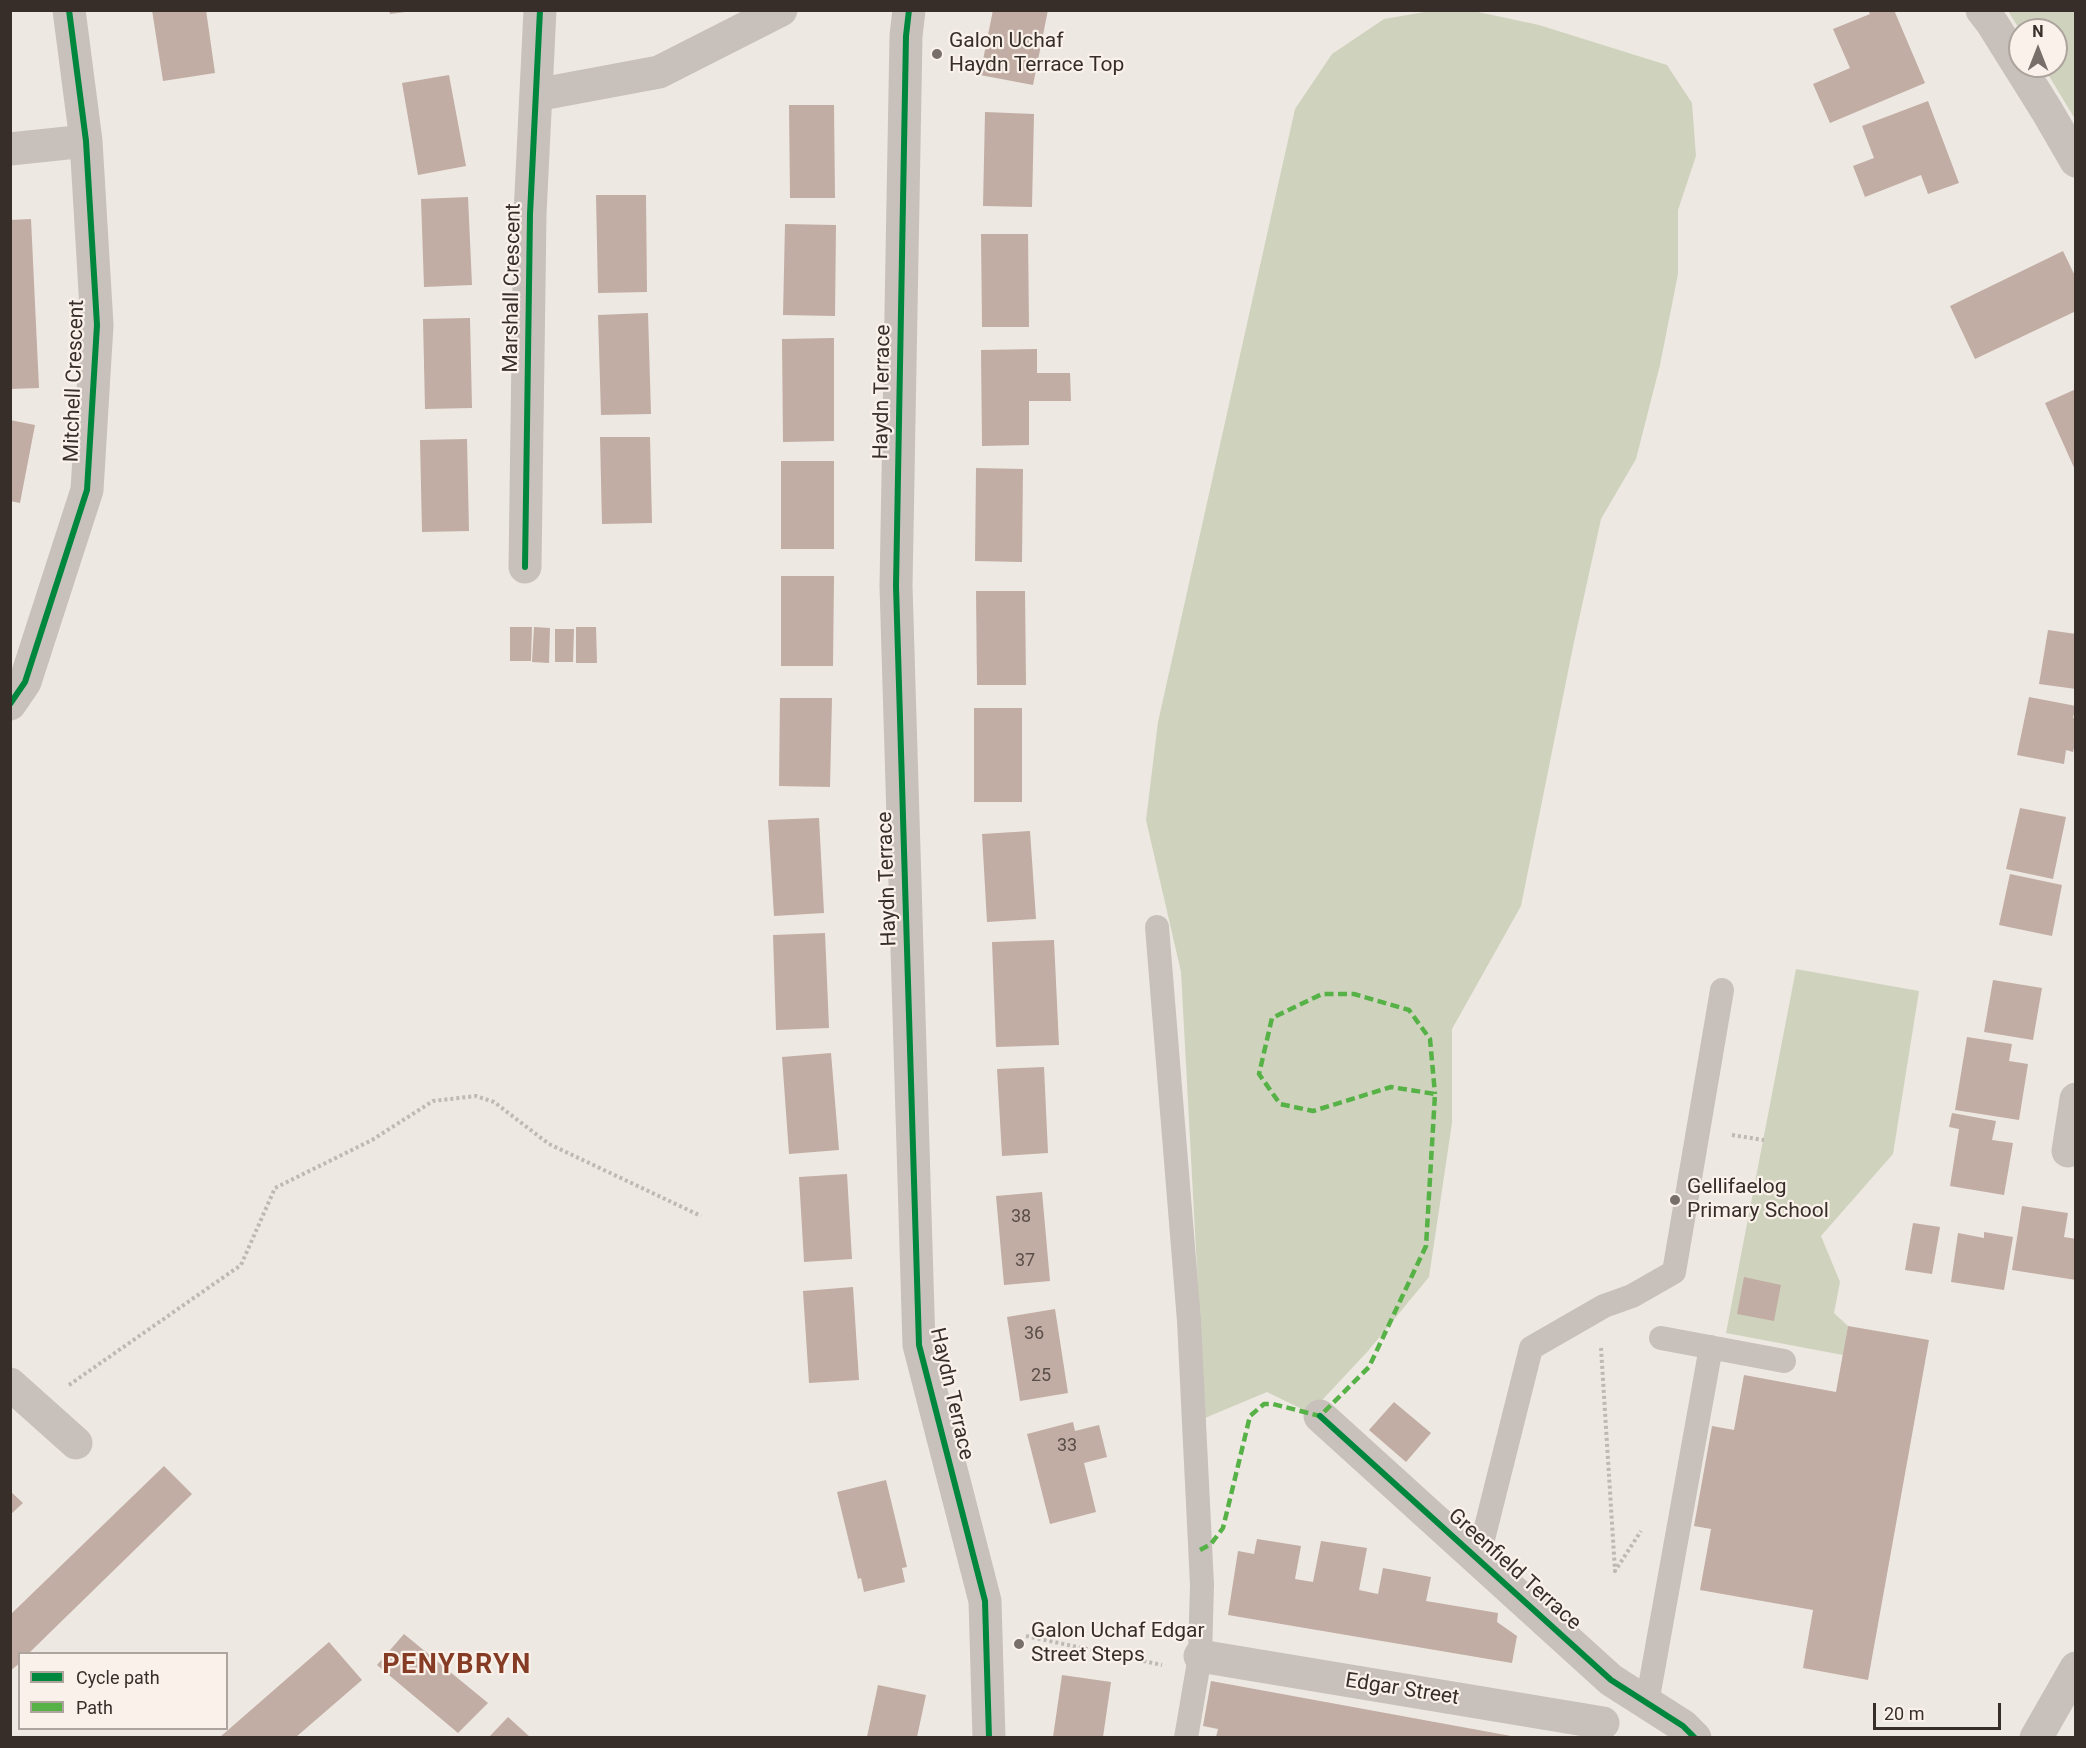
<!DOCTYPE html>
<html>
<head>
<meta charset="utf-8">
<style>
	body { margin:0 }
	#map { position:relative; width:2086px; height:1748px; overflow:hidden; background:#eee8e2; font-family:Roboto,sans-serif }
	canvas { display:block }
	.frame { position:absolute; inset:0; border:12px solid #382e29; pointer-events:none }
	.legend { position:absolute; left:18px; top:1652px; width:210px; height:78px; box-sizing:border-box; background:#faf2ea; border:2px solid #aca49d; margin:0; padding:8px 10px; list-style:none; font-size:18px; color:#382e29 }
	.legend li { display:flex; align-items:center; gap:12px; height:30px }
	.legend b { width:30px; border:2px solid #aca49d }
	.north { position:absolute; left:2008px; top:18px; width:60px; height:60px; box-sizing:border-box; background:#faf2ea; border:2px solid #aca49d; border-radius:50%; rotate:0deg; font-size:16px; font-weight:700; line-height:24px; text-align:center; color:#382e29 }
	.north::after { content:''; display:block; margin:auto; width:21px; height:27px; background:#786f6a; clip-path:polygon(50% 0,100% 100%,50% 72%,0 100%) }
	.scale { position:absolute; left:1873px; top:1703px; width:128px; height:27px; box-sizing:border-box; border:3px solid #382e29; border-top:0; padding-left:8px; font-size:18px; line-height:21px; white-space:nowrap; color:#382e29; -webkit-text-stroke:4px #faf2ea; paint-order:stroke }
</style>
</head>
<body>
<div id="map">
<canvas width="2086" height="1748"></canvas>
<div class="frame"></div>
<ul class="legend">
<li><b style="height:8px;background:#00873e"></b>Cycle path</li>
<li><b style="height:8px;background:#56b246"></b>Path</li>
</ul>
<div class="north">N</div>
<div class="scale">20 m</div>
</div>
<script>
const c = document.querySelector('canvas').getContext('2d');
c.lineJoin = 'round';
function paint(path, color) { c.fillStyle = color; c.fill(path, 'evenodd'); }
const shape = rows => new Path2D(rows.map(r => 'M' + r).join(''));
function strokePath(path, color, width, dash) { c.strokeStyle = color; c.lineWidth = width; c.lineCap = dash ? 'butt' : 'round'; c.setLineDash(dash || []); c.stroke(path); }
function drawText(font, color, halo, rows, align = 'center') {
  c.font = font + ' Roboto,sans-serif'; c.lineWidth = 4.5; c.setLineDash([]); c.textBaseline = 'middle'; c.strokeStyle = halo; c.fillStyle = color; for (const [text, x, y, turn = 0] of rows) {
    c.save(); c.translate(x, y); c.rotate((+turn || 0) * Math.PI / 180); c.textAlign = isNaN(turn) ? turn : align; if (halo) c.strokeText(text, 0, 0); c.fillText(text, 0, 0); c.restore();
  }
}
paint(shape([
	[1469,10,1539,25,1667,65,1692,103,1696,156,1678,210,1678,274,1660,365,1636,459,1601,519,1574,642,1521,906,1452,1029,1452,1123,1429,1277,1368,1351,1310,1413,1267,1392,1205,1418,1181,972,1146,820,1158,722,1295,109,1332,54,1384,19,1430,11],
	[2008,11,2075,11,2075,119,2043,66,2056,66,2056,30,2020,30],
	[1796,969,1919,991,1893,1154,1821,1236,1840,1282,1834,1313,1848,1326,1843,1355,1726,1333]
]), '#cfd3bd');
paint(shape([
	[152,10,206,10,215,73,163,81],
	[389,10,405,10,405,12,390,14],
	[993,10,1048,10,1033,85,980,75],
	[1868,10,1894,10,1925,83,1830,123,1813,84,1850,68,1833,29,1870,14],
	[449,75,466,166,418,175,402,83],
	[1928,101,1959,183,1928,194,1921,175,1865,197,1853,166,1874,158,1862,126],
	[789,105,834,105,835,198,790,198],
	[985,112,1034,114,1032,207,983,206],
	[596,195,646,195,647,292,598,293],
	[468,197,472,285,424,287,421,199],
	[31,219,39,388,10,389,10,220],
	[785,224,836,225,835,316,783,315],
	[981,234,1028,234,1029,327,982,327],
	[2063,251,2076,278,2076,311,1975,359,1950,306],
	[648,313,651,414,601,415,598,315],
	[470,318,472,408,425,409,423,319],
	[834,338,834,441,783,442,782,339],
	[1037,349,1037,373,1070,373,1071,401,1029,401,1029,445,982,446,981,350],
	[2076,389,2076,472,2045,403],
	[10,420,35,425,20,503,10,501],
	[600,437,650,437,652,523,602,524],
	[467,439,469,531,422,532,420,440],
	[781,461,834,461,834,549,781,549],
	[976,468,1023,469,1022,562,975,561],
	[781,576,834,576,833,666,781,666],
	[976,591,1025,591,1026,685,977,685],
	[510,627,532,627,531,661,510,661],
	[534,627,550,628,549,663,532,662],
	[576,627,596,627,597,663,576,663],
	[555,629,574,629,573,662,555,662],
	[2048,630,2076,634,2076,689,2039,684],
	[2029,697,2076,706,2073,718,2076,718,2076,739,2073,752,2066,750,2064,764,2017,755],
	[780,698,832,698,830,787,779,786],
	[974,708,1022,708,1022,802,974,802],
	[2020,808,2066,817,2053,879,2006,869],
	[819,818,824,913,774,916,768,820],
	[1030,831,1036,919,987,922,982,834],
	[2010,874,2062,885,2052,936,1999,925],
	[825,933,829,1028,776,1030,773,935],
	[1054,940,1059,1045,996,1047,992,942],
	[1993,980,2042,988,2033,1040,1984,1032],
	[1967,1037,2012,1044,2009,1061,2028,1064,2019,1120,1955,1110],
	[831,1053,839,1150,789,1154,782,1057],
	[1044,1067,1048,1153,1002,1156,997,1069],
	[1952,1113,1996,1121,1992,1140,2013,1143,2004,1195,1950,1186,1959,1129,1949,1127],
	[847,1174,852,1259,804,1262,799,1177],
	[1042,1192,1050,1281,1004,1285,996,1196],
	[2022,1206,2068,1213,2064,1237,2076,1239,2076,1280,2012,1270],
	[1913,1223,1940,1227,1932,1274,1905,1270],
	[1984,1232,2013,1237,2004,1290,1951,1282,1958,1233,1984,1238],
	[1744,1277,1781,1285,1774,1321,1737,1314],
	[853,1287,859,1380,809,1383,803,1291],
	[1055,1309,1068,1393,1020,1401,1007,1317],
	[1848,1326,1929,1340,1868,1680,1803,1668,1813,1610,1700,1590,1711,1529,1694,1526,1712,1426,1734,1430,1744,1375,1836,1392],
	[1394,1402,1431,1433,1406,1462,1369,1430],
	[1073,1422,1075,1431,1099,1425,1107,1457,1084,1463,1096,1512,1050,1524,1027,1434],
	[164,1466,192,1494,29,1653,20,1653,20,1663,10,1671,10,1615],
	[886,1480,907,1567,902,1568,905,1582,864,1592,861,1578,858,1579,837,1492],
	[10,1491,23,1503,10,1515],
	[1257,1539,1301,1546,1295,1579,1313,1582,1321,1541,1367,1548,1359,1590,1378,1594,1383,1568,1431,1577,1426,1601,1498,1613,1497,1622,1517,1636,1512,1663,1228,1615,1238,1551,1254,1554],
	[404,1634,488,1703,458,1733,377,1665],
	[329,1642,362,1680,296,1737,220,1737],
	[1062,1675,1111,1682,1103,1737,1053,1737],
	[1211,1681,1511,1736,1511,1737,1216,1737,1218,1729,1203,1726],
	[878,1685,926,1695,917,1737,867,1737],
	[508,1717,530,1737,489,1737]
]), '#c1ada4');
strokePath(shape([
	[1732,1135,1764,1140],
	[1601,1348,1615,1571,1641,1531],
	[69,1385,241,1265,275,1188,372,1140,433,1101,476,1096,494,1102,549,1144,701,1216],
	[1026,1636,1162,1665]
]), '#bfb9b4', 4, [3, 3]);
strokePath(shape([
	[1157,927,1189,1321,1202,1585,1200,1656,1186,1738],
	[1661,1338,1784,1361],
	[1478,1559,1531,1348,1604,1306,1632,1296,1674,1272,1722,990],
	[1647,1703,1711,1347]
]), '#c7c0bb', 24);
strokePath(shape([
	[909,10,906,36,896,586,919,1345,985,1601,989,1738],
	[536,95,659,72,781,10],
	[10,149,86,141],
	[525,567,530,214,540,10],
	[10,704,25,682,87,490,97,325,86,141,69,10],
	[2068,1151,2076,1099],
	[10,1384,76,1443],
	[1320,1416,1611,1680,1683,1726,1695,1738],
	[1200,1656,1603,1723],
	[2036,1738,2076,1668]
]), '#c7c0bb', 33);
strokePath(shape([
	[1982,10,1992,23,2047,111,2076,161]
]), '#c7c0bb', 33);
strokePath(shape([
	[1200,1550,1211,1544,1223,1528,1250,1416,1264,1404,1273,1404,1320,1416,1369,1367,1426,1246,1435,1094,1391,1087,1313,1111,1280,1104,1259,1074,1272,1018,1322,994,1354,994,1409,1010,1430,1039,1435,1094]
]), '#56b246', 4.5, [9, 4.5]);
strokePath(shape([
	[909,10,906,36,896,586,919,1345,985,1601,989,1738],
	[525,567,530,214,540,10],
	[10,704,25,682,87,490,97,325,86,141,69,10],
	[1320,1416,1611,1680,1683,1726,1695,1738]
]), '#00873e', 6);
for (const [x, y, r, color] of [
	[937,54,6,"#786f6a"],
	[1675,1200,6,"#786f6a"],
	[1019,1644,6,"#786f6a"]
]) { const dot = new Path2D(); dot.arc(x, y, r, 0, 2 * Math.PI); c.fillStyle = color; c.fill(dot); strokePath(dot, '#faf2ea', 2); }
drawText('18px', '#5a4e48', null, [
	["38",1021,1217],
	["37",1025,1261],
	["36",1034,1334],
	["25",1041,1376],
	["33",1067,1446]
]);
drawText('21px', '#382e29', '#faf2ea', [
	["Galon Uchaf",949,42],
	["Haydn Terrace Top",949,66],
	["Gellifaelog",1687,1188],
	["Primary School",1687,1212],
	["Galon Uchaf Edgar",1031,1632],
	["Street Steps",1031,1656]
], 'left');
drawText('21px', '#382e29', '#faf2ea', [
	["Marshall Crescent",513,288,-89],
	["Mitchell Crescent",75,381,-88],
	["Haydn Terrace",883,392,-89],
	["Haydn Terrace",888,879,-92],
	["Haydn Terrace",951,1394,77],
	["Greenfield Terrace",1514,1570,42],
	["Edgar Street",1402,1690,9]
]);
c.letterSpacing = '1.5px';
drawText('bold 27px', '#853b24', '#faf2ea', [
	["PENYBRYN",457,1666]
]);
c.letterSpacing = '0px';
</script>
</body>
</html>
